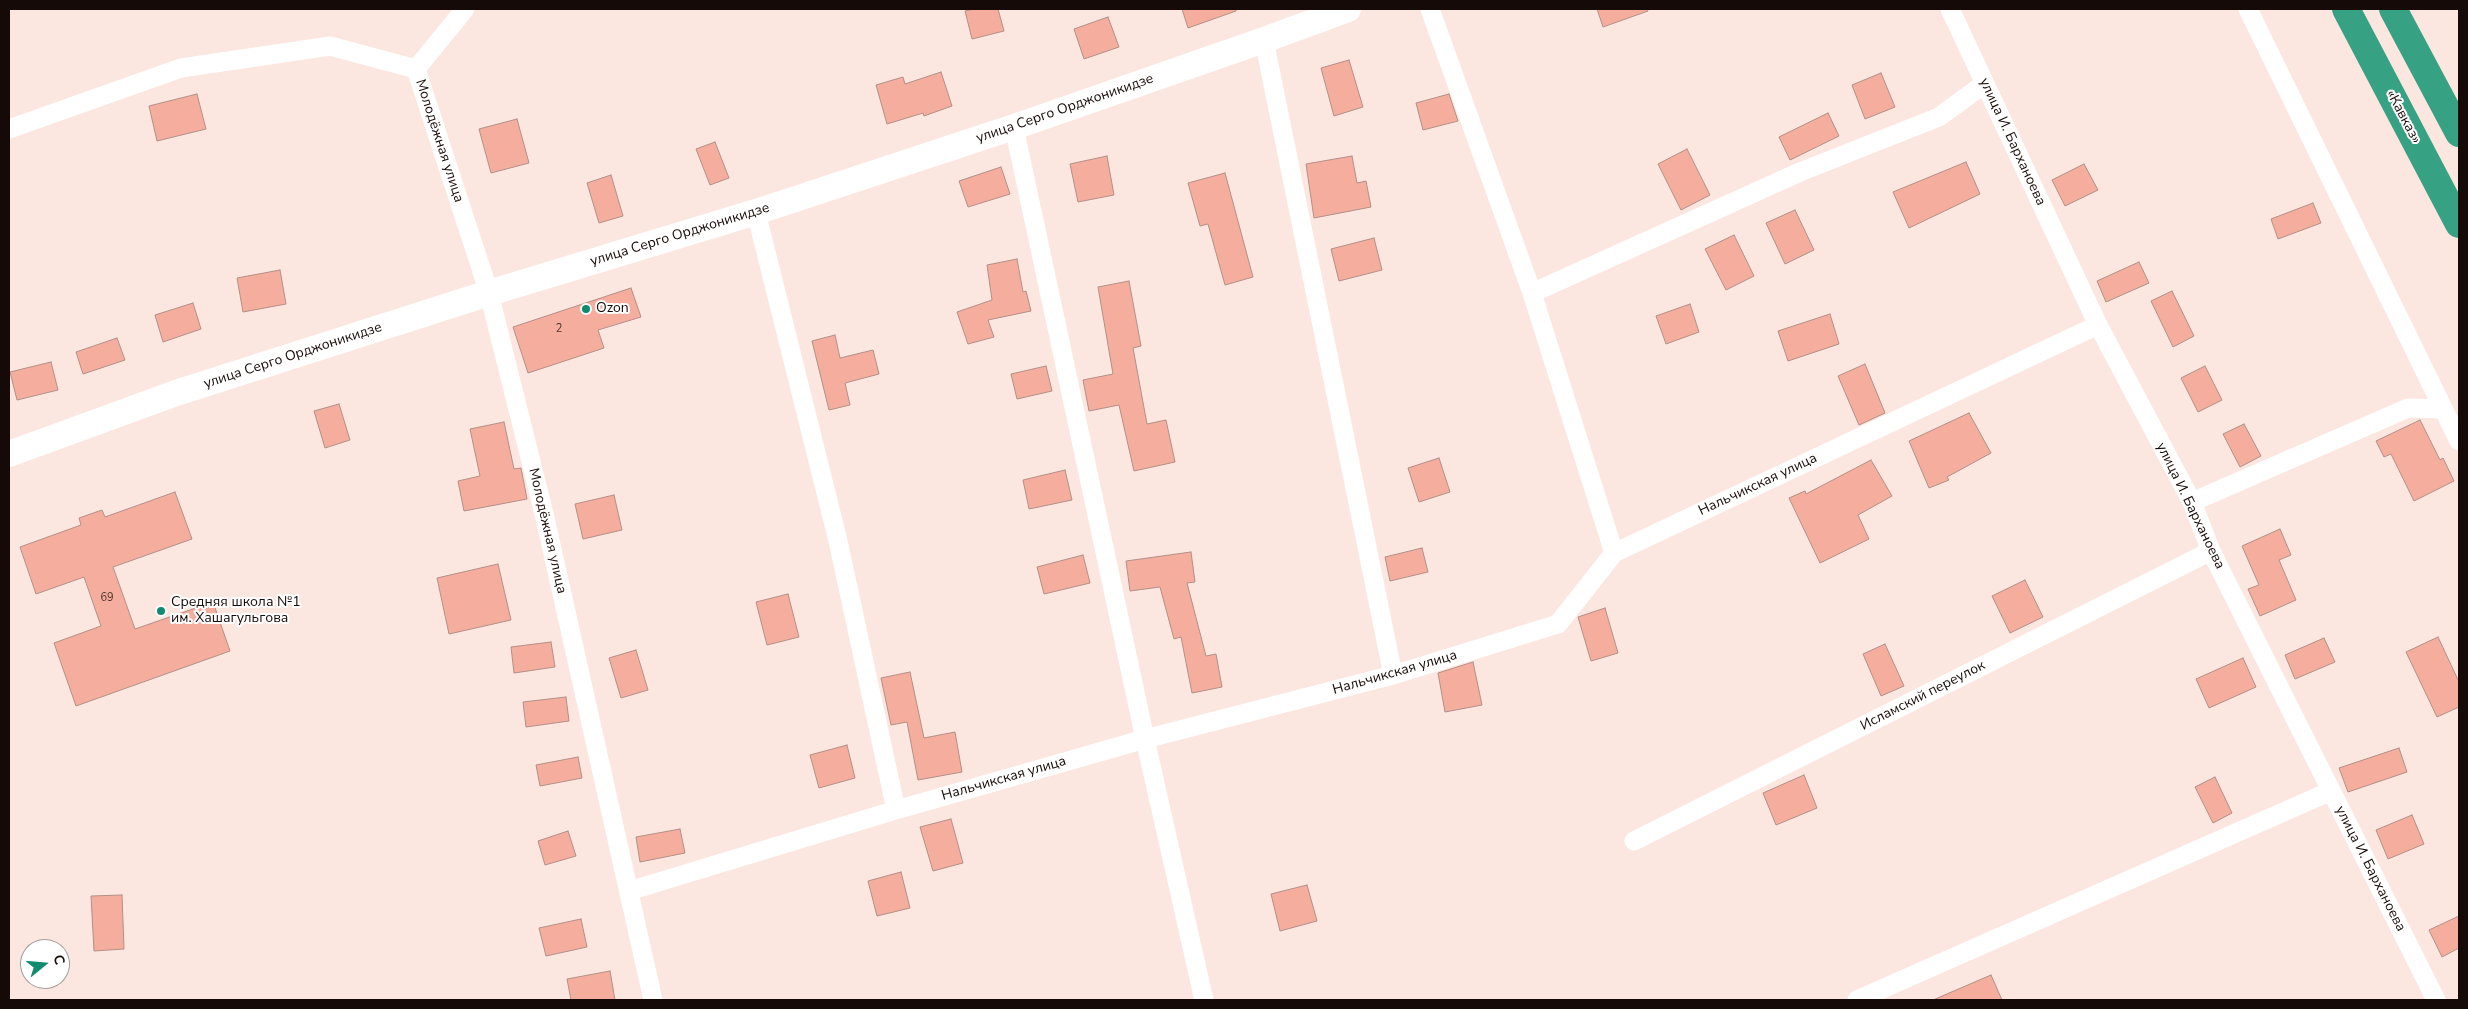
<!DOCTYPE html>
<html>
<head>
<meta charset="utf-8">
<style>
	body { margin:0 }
	#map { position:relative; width:2468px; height:1009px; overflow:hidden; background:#fce6e0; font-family:"Nunito Sans",sans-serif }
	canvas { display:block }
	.frame { position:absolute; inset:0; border:10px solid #160a08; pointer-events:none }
	.north { position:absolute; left:20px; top:939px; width:50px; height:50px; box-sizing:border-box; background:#fff; border:1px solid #a29d9c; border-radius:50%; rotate:73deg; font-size:14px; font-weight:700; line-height:20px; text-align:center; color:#160a08 }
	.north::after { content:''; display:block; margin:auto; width:18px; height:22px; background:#0f8b6f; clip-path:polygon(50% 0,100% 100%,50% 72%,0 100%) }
</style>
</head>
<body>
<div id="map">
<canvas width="2468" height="1009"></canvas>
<div class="frame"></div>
<div class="north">С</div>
</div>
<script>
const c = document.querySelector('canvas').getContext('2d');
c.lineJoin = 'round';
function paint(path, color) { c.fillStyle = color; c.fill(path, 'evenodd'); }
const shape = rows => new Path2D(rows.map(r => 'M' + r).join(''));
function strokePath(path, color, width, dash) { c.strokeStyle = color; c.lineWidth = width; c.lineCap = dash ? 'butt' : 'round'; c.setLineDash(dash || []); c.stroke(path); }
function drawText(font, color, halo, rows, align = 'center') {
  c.font = font + ' "Nunito Sans",sans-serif'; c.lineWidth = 4; c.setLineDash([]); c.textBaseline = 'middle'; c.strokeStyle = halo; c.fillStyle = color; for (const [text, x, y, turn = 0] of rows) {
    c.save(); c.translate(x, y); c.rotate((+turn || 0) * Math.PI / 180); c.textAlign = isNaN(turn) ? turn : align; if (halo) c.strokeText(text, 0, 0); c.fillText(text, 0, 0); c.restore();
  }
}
const building = shape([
	[975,9,998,9,1004,31,972,39,965,11,975,9],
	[1182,9,1236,9,1236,11,1188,28,1182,9],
	[1597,9,1647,9,1648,11,1603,27,1597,9],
	[1108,17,1119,47,1084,59,1074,29,1108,17],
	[1349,60,1363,107,1334,116,1321,68,1349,60],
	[941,72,952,106,924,116,923,113,887,124,876,85,903,77,905,84,941,72],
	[1881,73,1895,107,1865,119,1852,85,1881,73],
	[197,94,206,129,157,141,149,106,197,94],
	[1449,94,1458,121,1423,130,1416,103,1449,94],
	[1828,113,1839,136,1790,160,1779,137,1828,113],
	[517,119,529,163,491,173,479,129,517,119],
	[715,142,729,178,710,185,696,149,715,142],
	[1687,149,1710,195,1681,210,1658,164,1687,149],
	[1107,156,1114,195,1078,202,1070,164,1107,156],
	[1352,156,1357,183,1366,181,1371,207,1314,218,1306,164,1352,156],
	[1966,162,1980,194,1909,228,1893,192,1966,162],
	[2084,164,2098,190,2065,206,2052,180,2084,164],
	[1001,167,1010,194,968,207,959,181,1001,167],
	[1225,173,1253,277,1225,285,1208,224,1200,226,1188,183,1225,173],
	[611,175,623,216,599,223,587,183,611,175],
	[2313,203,2321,223,2278,239,2271,219,2313,203],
	[1795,210,1814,250,1785,264,1766,223,1795,210],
	[1734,235,1754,276,1726,290,1705,249,1734,235],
	[1374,238,1382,270,1339,281,1331,249,1374,238],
	[1017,259,1023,292,1026,291,1031,311,988,320,994,337,968,344,957,312,992,300,987,265,1017,259],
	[2139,262,2149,283,2106,302,2097,281,2139,262],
	[280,270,286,304,243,312,237,278,280,270],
	[1129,281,1141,346,1133,348,1147,424,1166,420,1175,462,1134,471,1119,405,1089,411,1083,380,1113,374,1098,287,1129,281],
	[631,288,641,317,598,330,604,348,528,373,513,327,631,288],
	[2172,291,2194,336,2173,347,2151,301,2172,291],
	[193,303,201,329,163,342,155,315,193,303],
	[1690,304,1699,332,1666,344,1656,316,1690,304],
	[1830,314,1839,344,1788,361,1778,331,1830,314],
	[835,335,840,358,873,350,879,374,845,383,850,405,829,410,812,341,835,335],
	[117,338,125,360,83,374,76,352,117,338],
	[51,362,58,390,17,400,10,372,51,362],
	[1865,364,1885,413,1859,425,1838,376,1865,364],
	[1046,366,1052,391,1017,399,1011,374,1046,366],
	[2205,366,2222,400,2198,412,2181,378,2205,366],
	[339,404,350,440,325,448,314,411,339,404],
	[1969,413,1991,453,1947,477,1949,480,1929,488,1909,441,1969,413],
	[2420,420,2440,460,2443,458,2454,481,2414,501,2391,454,2384,457,2376,441,2420,420],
	[504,422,514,469,521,468,527,499,464,511,458,481,480,476,470,429,504,422],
	[2244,424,2261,456,2240,467,2223,434,2244,424],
	[1439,458,1450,492,1419,502,1408,468,1439,458],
	[1871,460,1892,496,1858,515,1869,539,1820,563,1789,498,1805,491,1806,494,1871,460],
	[1065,470,1072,500,1029,509,1023,480,1065,470],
	[175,492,192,539,113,567,135,629,213,602,230,651,76,706,54,643,101,626,84,577,36,594,20,547,81,525,79,518,102,510,105,517,175,492],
	[614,495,622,530,583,539,575,504,614,495],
	[2280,529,2291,555,2279,560,2296,600,2260,616,2248,589,2259,585,2242,546,2280,529],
	[1422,548,1428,572,1390,581,1385,557,1422,548],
	[1191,552,1195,582,1187,583,1206,656,1216,654,1222,687,1192,693,1181,637,1174,639,1160,587,1130,591,1126,561,1191,552],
	[1083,555,1090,583,1044,594,1037,567,1083,555],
	[498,564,511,620,449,634,437,578,498,564],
	[2025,580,2043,617,2010,633,1992,596,2025,580],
	[788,594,799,637,767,645,756,602,788,594],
	[1605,608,1618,653,1591,661,1578,617,1605,608],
	[2438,637,2459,682,2459,707,2437,717,2406,652,2438,637],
	[2324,638,2335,662,2295,679,2285,655,2324,638],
	[551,642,555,667,514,673,511,647,551,642],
	[1885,644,1904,686,1881,696,1863,654,1885,644],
	[636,650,648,690,621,698,609,658,636,650],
	[2243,658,2256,687,2209,708,2196,679,2243,658],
	[1473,662,1482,705,1445,712,1438,673,1473,662],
	[910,672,924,738,955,732,962,772,918,780,907,722,891,725,881,678,910,672],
	[566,697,569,721,526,727,523,702,566,697],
	[847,745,855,778,819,788,810,755,847,745],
	[2399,748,2407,772,2348,792,2339,768,2399,748],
	[578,757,582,778,540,786,536,765,578,757],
	[1804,775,1817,808,1776,825,1763,793,1804,775],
	[2215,777,2232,813,2213,823,2195,787,2215,777],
	[2412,815,2424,844,2388,859,2376,830,2412,815],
	[951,819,963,863,933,871,920,827,951,819],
	[680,829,685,853,640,862,636,837,680,829],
	[568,831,576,856,545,865,538,841,568,831],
	[901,872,910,908,877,916,868,881,901,872],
	[1307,885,1317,921,1280,931,1271,894,1307,885],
	[122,895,124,949,94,951,91,896,122,895],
	[2459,916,2459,948,2442,957,2429,930,2459,916],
	[581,919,587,947,546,956,539,928,581,919],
	[610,971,615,1000,571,1000,567,979,610,971],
	[1991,975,2002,1000,1933,1000,1991,975]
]);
paint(building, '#f5ae9d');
strokePath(building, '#b28f87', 1);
strokePath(shape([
	[1430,9,1532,293,1614,553],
	[1950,9,2098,325,2192,502,2211,551,2436,1000],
	[2248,9,2459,441],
	[1264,40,1393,675],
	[416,69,489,293,545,518,653,1000],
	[416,69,465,9],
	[1014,127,1145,739,1204,1000],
	[9,129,181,68,330,46,416,69],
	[756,212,838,541,896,810],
	[1532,293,1800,172,1939,117,1984,84],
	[2192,502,2408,408,2443,409],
	[1634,841,2211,551],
	[629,891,896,810,1145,739,1393,675,1558,624,1614,553,2098,325],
	[1857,1000,2331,791]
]), '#fff', 19);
strokePath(shape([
	[9,454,176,393,489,293,756,212,1014,127,1264,40,1348,9]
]), '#fff', 26);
strokePath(shape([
	[2346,9,2459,224],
	[2393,9,2459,133]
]), '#37a184', 28);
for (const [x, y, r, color] of [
	[586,309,5,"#0f8b6f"],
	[161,611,5,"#0f8b6f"]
]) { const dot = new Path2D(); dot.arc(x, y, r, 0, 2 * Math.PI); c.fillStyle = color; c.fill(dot); strokePath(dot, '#fff', 2); }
drawText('11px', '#4e332d', null, [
	["2",559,329],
	["69",107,598]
]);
drawText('14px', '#160a08', '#fff', [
	["улица Серго Орджоникидзе",1065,109,-19],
	["«Кавказ»",2403,117,62],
	["Молодёжная улица",439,141,72],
	["улица И. Барханоева",2012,142,65],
	["улица Серго Орджоникидзе",680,235,-17],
	["улица Серго Орджоникидзе",293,356,-18],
	["Нальчикская улица",1758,485,-25],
	["улица И. Барханоева",2190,506,64],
	["Молодёжная улица",547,531,77],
	["Нальчикская улица",1395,673,-16],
	["Исламский переулок",1923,696,-27],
	["Нальчикская улица",1004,779,-16],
	["улица И. Барханоева",2370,869,63]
]);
drawText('14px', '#160a08', '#fff', [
	["Ozon",596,309],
	["Средняя школа №1",171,603],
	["им. Хашагульгова",171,619]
], 'left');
</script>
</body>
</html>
